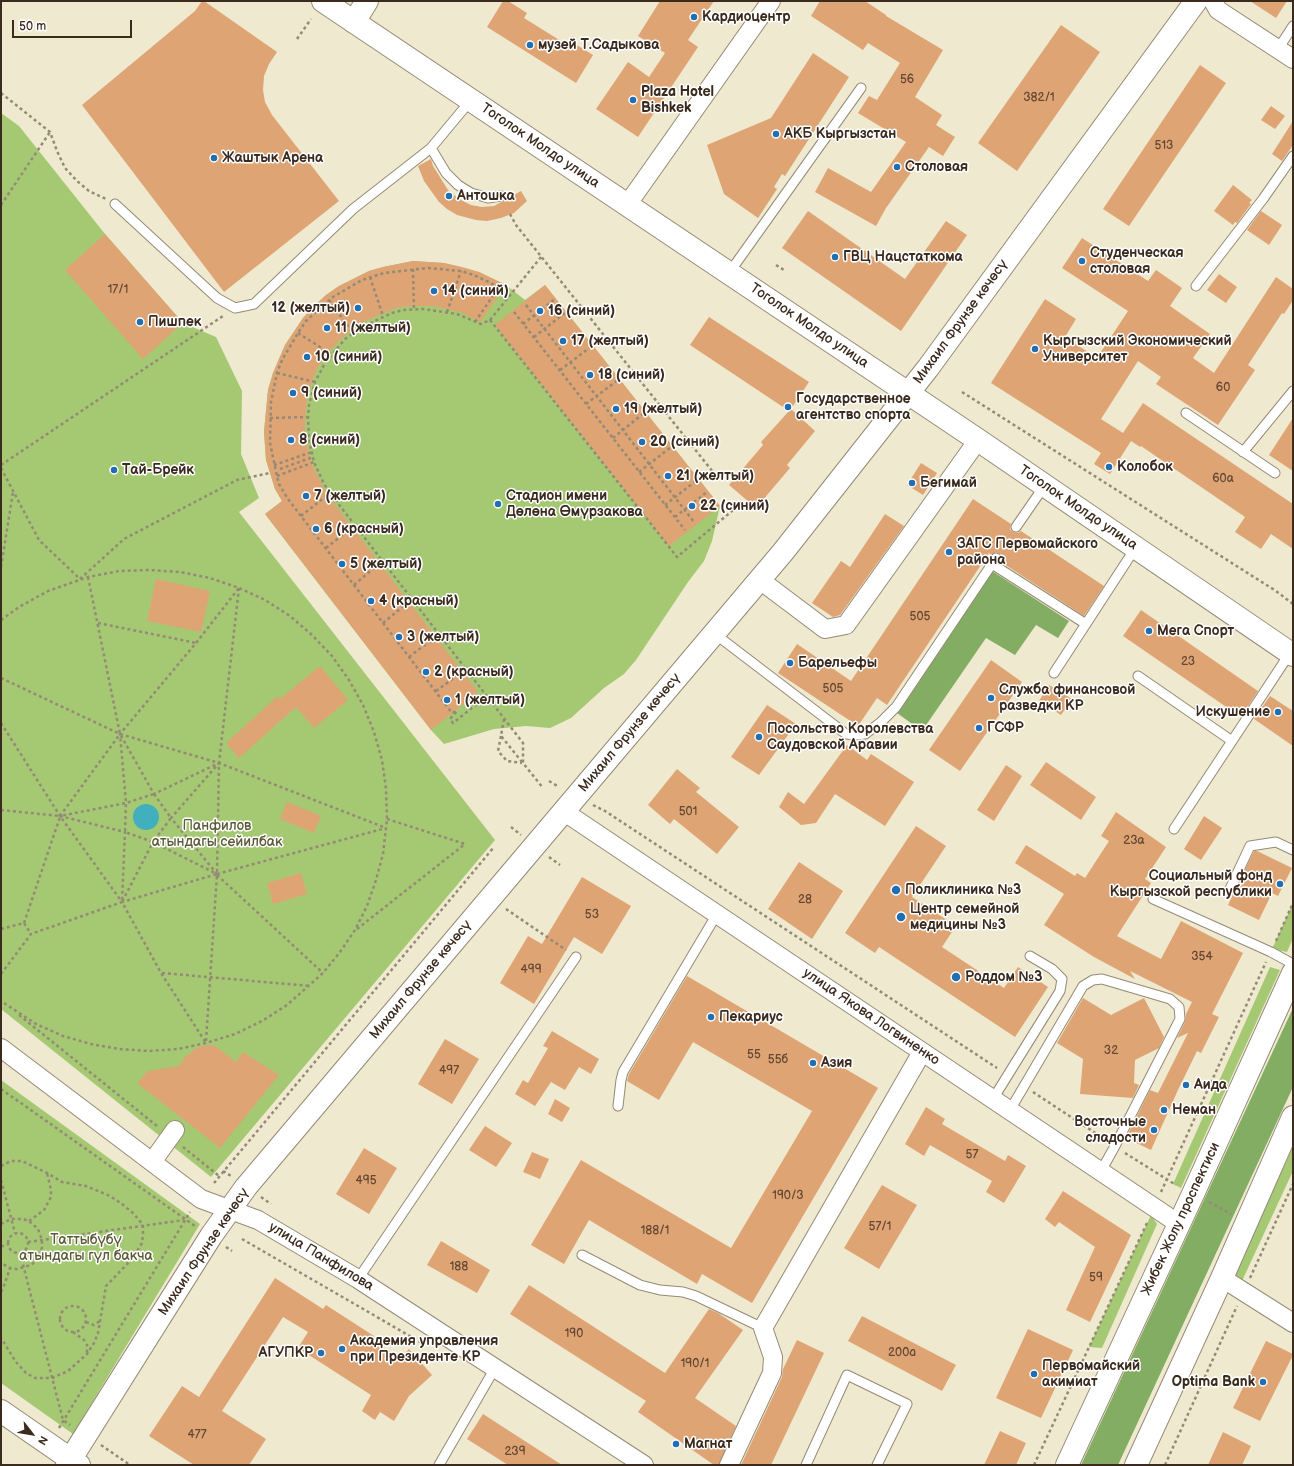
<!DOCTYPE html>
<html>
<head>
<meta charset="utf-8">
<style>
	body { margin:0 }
	#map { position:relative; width:1294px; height:1466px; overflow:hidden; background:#efe9cf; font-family:"Balsamiq Sans",sans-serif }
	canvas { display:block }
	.frame { position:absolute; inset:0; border:2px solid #3b2a1e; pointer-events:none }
	.north { position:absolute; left:12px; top:1414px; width:40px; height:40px; -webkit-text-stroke:3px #fff; paint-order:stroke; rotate:121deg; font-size:11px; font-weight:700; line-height:16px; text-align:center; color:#3b2a1e }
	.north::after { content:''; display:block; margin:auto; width:14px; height:18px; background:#3b2a1e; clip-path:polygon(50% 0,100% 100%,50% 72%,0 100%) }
	.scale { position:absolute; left:12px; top:20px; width:120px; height:18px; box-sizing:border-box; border:2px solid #3b2a1e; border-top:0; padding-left:5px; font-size:12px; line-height:14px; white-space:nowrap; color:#3b2a1e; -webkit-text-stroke:3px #fff; paint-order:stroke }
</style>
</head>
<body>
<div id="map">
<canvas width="1294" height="1466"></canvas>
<div class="frame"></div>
<div class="north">N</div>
<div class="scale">50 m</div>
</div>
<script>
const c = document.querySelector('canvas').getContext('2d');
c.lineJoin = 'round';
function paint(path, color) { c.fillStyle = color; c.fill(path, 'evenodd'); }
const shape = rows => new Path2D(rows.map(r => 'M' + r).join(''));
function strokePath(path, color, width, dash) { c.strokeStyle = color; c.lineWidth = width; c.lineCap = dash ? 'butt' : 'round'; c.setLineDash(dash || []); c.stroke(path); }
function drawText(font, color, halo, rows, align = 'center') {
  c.font = font + ' "Balsamiq Sans",sans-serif'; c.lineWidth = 3; c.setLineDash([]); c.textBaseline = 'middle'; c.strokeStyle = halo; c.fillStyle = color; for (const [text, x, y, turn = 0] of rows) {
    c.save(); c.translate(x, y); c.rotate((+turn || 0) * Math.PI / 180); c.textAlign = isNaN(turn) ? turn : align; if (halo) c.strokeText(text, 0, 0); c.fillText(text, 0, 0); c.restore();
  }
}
paint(shape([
	[1,113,19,126,105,234,183,323,216,337,242,391,241,454,259,498,239,512,495,840,211,1177,1,1009],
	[413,261,444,263,479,272,506,285,525,300,545,285,720,506,712,541,704,561,688,582,636,660,624,674,604,688,571,718,550,728,526,726,494,729,444,744,431,730,265,514,282,501,275,489,266,460,264,432,268,390,273,373,285,345,303,318,314,306,326,295,339,286,369,271,383,267],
	[1293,903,1293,938,1287,952,1272,949],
	[1270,967,1280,970,1181,1188,1173,1184],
	[1,1080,200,1224,73,1434,1,1383],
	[1293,1147,1293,1171,1242,1281,1234,1275],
	[1151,1215,1157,1224,1102,1348,1089,1347]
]), '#a5c972');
paint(shape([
	[992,571,1069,621,1058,638,1036,625,1015,655,986,638,922,731,897,713],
	[1293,1008,1293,1087,1118,1465,1081,1465]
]), '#84ad64');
paint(shape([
	'133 817a13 13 0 1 1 26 0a13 13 0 1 1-26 0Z'
]), '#41afbe');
paint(shape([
	[202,1,204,1,277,52,269,64,264,76,263,90,265,102,272,115,339,201,224,292,82,105,195,11],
	[503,1,508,1,527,13,524,18,569,46,572,42,593,55,576,83,487,27],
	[660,1,714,1,688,40,698,47,638,137,596,109,628,62,649,77,665,53,638,36],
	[820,1,865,1,886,15,886,16,943,50,915,97,942,115,936,125,955,137,943,156,929,147,886,208,876,226,815,192,828,168,871,192,906,142,858,113,869,96,877,100,900,63,868,43,863,50,811,16],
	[1250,1,1287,1,1276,18],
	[1061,25,1100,52,1017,171,978,143],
	[813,53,849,77,785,176,782,174,774,187,777,189,758,218,724,194,707,145,771,118],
	[1200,65,1226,83,1129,226,1103,209],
	[1271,106,1285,116,1275,129,1261,120],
	[1293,121,1293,145,1282,161,1272,154],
	[431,159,433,166,448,190,459,199,471,205,482,207,494,206,521,191,527,201,514,213,501,218,487,221,476,220,457,215,447,209,439,202,424,181,418,166],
	[1233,185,1252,200,1249,203,1251,204,1237,223,1235,222,1233,225,1214,211],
	[808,211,905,279,946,221,967,235,901,331,782,248],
	[1261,211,1282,225,1269,245,1247,230],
	[105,234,183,323,143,359,65,270],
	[1082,238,1148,281,1156,270,1182,288,1170,306,1210,334,1193,358,1214,373,1276,277,1293,289,1293,300,1284,314,1282,313,1248,365,1255,370,1218,425,1156,384,1161,377,1138,361,1101,419,1123,433,1143,403,1293,504,1293,549,1271,534,1261,549,1235,532,1245,517,1141,446,1140,447,1131,441,1110,474,1094,464,1101,453,991,383,1045,299,1076,319,1065,337,1097,358,1128,311,1062,268],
	[413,261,444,263,462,267,479,272,506,285,480,322,461,312,432,306,410,306,396,308,365,321,349,332,339,341,326,355,318,367,313,378,307,399,305,420,305,435,311,462,326,493,478,692,431,730,265,514,282,501,275,489,266,460,264,432,268,390,273,373,285,345,303,318,314,306,326,295,339,286,369,271,383,267],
	[1219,274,1237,287,1226,303,1207,290],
	[545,285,720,506,669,546,495,325],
	[709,317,809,382,791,409,815,431,787,465,790,468,756,508,729,485,763,445,761,442,789,411,690,345],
	[1293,418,1293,471,1269,455],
	[921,463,937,473,923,495,907,485],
	[973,499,1011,524,1010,529,1013,532,1018,533,1021,531,1104,586,1084,616,1001,562,1001,555,996,552,991,555,989,553,887,705,877,698,858,726,778,673,797,644,851,681],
	[885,514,904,526,840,615,833,617,812,603,841,561,850,567],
	[156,579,210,591,201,632,147,621],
	[1141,610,1258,691,1244,712,1238,708,1235,713,1123,636],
	[991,660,1022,682,960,771,929,750],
	[320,666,348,700,314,728,296,707,239,758,226,743,278,696,280,699],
	[1049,685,1072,699,1061,715,1039,701],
	[1270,696,1293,711,1293,746,1254,719],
	[767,705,796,724,759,775,731,757],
	[847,745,867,760,871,754,914,782,885,826,835,794,816,823,801,825,779,807,788,792,804,804],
	[1046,762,1096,797,1081,820,1030,785],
	[1006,765,1022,776,994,821,977,810],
	[677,769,700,788,696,792,739,827,717,854,674,819,670,824,648,805],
	[287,802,321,816,314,833,280,819],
	[1116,812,1166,847,1145,879,1151,883,1117,936,1161,959,1181,921,1243,953,1212,1014,1219,1017,1201,1053,1197,1051,1178,1090,1151,1150,1126,1138,1150,1090,1158,1093,1188,1033,1177,1038,1185,1022,1186,1014,1192,1002,1130,971,1135,979,1094,957,1044,925,1064,894,1015,863,1026,845,1075,876,1077,873,1085,878,1109,841,1101,836],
	[1204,816,1222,828,1201,860,1184,849],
	[916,826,946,846,912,897,956,926,942,947,1004,988,1018,967,1048,987,1015,1037,879,947,875,953,845,933],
	[1254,851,1257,851,1292,868,1278,896,1272,893,1259,920,1228,905],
	[799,862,843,891,812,939,768,909],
	[301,873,307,894,273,904,267,883],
	[582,877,631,906,602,954,574,937,534,1004,500,983,528,936,542,944],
	[687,976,878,1088,752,1303,702,1274,697,1284,589,1220,564,1264,531,1245,581,1160,731,1248,812,1111,693,1042,659,1100,627,1081,629,1074],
	[1083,998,1111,1015,1144,998,1164,1037,1159,1048,1135,1060,1134,1083,1139,1085,1133,1098,1080,1094,1083,1059,1057,1043],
	[552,1031,599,1059,591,1074,579,1067,565,1090,551,1082,535,1106,515,1094,523,1080,528,1083,548,1048,543,1046],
	[445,1039,479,1059,452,1104,418,1084],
	[209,1045,215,1046,236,1062,243,1052,279,1075,220,1148,137,1083,148,1071,179,1066,184,1058,196,1048],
	[555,1099,570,1108,562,1122,548,1114],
	[926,1107,945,1119,942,1124,1005,1161,1008,1155,1026,1166,1004,1203,986,1192,992,1181,930,1145,924,1156,905,1144],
	[485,1126,512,1143,496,1167,469,1150],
	[364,1148,397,1168,369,1214,336,1194],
	[532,1152,549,1159,540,1179,523,1172],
	[882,1185,917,1205,879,1269,844,1248],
	[1063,1191,1131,1235,1090,1322,1066,1310,1095,1247,1059,1222,1055,1227,1045,1219],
	[441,1241,490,1270,477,1293,427,1265],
	[275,1278,323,1309,326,1305,374,1336,372,1340,400,1358,409,1349,432,1375,409,1396,394,1421,380,1412,375,1420,362,1411,371,1395,298,1348,308,1332,283,1317,222,1411,266,1439,249,1465,194,1465,149,1436,182,1386,199,1397],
	[529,1285,665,1373,709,1309,718,1313,743,1330,695,1398,736,1426,719,1465,714,1465,638,1412,646,1401,510,1314],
	[862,1316,956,1365,942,1391,848,1341],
	[1028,1329,1073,1350,1041,1418,996,1398],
	[797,1340,824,1353,771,1465,741,1465,782,1377,783,1369],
	[1266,1341,1293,1354,1293,1355,1260,1421,1233,1408],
	[483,1414,562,1465,508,1465,467,1439],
	[1000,1431,1026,1443,1016,1465,984,1465],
	[1223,1432,1251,1446,1242,1465,1208,1465]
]), '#dfa474');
const service = shape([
	[1278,49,1293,26],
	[431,148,446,173,458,185,471,193,488,198,501,196],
	[115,204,217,298,235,308,254,304,353,209,431,148,471,100],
	[729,273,861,88],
	[1196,286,1263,199,1293,156],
	[1186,413,1275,473],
	[1243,452,1293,391],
	[1016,527,1045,485],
	[992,564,1086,624],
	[715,634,846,734,856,735,865,734,880,723,896,707,996,558],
	[1054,673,1136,547],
	[1138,676,1232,741],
	[1174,829,1290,653],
	[1229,891,1250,846,1276,842,1293,850],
	[1153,899,1271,952,1293,964],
	[993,1099,1060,991,1062,979,1052,969,1030,956],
	[618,1106,621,1080,623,1072,717,914],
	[1010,1110,1083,986,1093,980,1102,979,1170,999,1179,1007,1180,1019,1115,1146,1101,1171],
	[582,1255,640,1285,660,1290,683,1292,696,1296,763,1328],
	[358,1279,576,957],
	[439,1465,495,1368],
	[806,1465,847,1375,907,1404,877,1465]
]);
const minor = shape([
	[1213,1,1218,10,1293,59],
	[627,205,771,1],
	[760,580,825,629,846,625,978,440],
	[563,811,1179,1224],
	[1,1048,201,1199,258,1220,358,1279,644,1465],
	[152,1162,175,1130],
	[1222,1278,1293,1323],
	[729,1465,772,1373,773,1357,763,1328,922,1052]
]);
const tertiary = shape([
	[354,22,367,1],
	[1,1411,79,1465]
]);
const secondary = shape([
	[323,1,978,440,1293,655],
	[67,1465,211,1236,246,1187,783,552,928,368,1196,1]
]);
const primary = shape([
	[1067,1465,1193,1194,1293,973],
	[1136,1465,1222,1278,1293,1117]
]);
strokePath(service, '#958a76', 11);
strokePath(minor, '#958a76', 20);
strokePath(tertiary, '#958a76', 24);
strokePath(secondary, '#958a76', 24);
strokePath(primary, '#958a76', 24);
strokePath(shape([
	[297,39,311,19],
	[1,93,50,132,57,151,65,168,77,181,89,191,106,199],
	[1,205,50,132],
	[510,214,516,225,713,472],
	[541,257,490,320,481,324,457,314,423,309,403,310,392,313,362,327,345,339,325,363,315,382,309,405,308,417,309,440,314,462,324,484,330,493,523,743,523,763,543,788],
	[776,265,784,270],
	[413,269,414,310],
	[370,277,383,316],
	[329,300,353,333],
	[526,305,694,522],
	[447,312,461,271],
	[514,312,685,530],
	[490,320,677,557,738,506],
	[475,322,499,287,474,275,461,271,428,268,384,273,362,280,333,297,306,321,298,333,282,360,277,373,271,402,270,443,277,476,279,484,288,499,452,713,457,711,450,719,453,723,487,696],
	[523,324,555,299],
	[298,333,331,354],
	[534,337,566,312],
	[560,370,592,346],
	[277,373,315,382],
	[962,392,1276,591,1293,604],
	[586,404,618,380],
	[270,418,308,417],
	[613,438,644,413],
	[1,465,223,316],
	[274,465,312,452],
	[1,468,39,540,80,579,124,539,237,480,270,473],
	[280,469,313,457],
	[639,472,671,447],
	[277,476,314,462],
	[665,505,697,480],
	[301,516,330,493],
	[675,517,707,492],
	[326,548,355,525],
	[1,567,13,492],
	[88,577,120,734,154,794,219,763,171,818,217,874,153,842,122,902,125,832,60,816,126,803,120,734,196,643,239,588],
	[354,585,382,561],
	[239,588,219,763,217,874,122,902,60,816,120,734,219,763,386,828],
	[1,620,19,607,48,591,88,577,119,571,149,570,180,572,210,578,239,588,265,600,290,616,312,635,332,656,349,680,363,705,374,732,382,760,386,789,387,819,383,854,376,880,367,906,355,930,340,952,323,973,287,1005,262,1021,235,1034,206,1043,178,1049,149,1051,119,1049,91,1044,63,1036,36,1024,1,1001],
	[98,623,196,643],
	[383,623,412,599],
	[409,657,439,634],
	[1,678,120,734],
	[436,691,466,669],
	[504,719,501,736,522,762],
	[1,723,60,816],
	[501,736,498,751,507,761,522,763],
	[549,781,559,787],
	[154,794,171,818,153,842,125,832,126,803,154,794],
	[593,805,605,811,997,1068],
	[1,810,60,816],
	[387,819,465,844],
	[511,827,521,835],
	[549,857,560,865],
	[217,874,386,828],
	[217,875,323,973],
	[506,909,566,950],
	[24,923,60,817],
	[1,929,24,923,31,934],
	[357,929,465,844],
	[1276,941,1293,903],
	[162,973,310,986],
	[1,974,31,934,122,902,161,973,206,1043],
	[19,1015,157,1126],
	[206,1041,217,874],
	[1,1089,195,1226],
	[1033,1092,1106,1140],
	[183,1147,219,1176],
	[1125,1153,1176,1185],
	[1,1166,11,1161,22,1161,47,1173,62,1182,86,1186,110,1196,122,1204,134,1214,143,1225,143,1235,142,1243,132,1259,106,1286,98,1333,94,1343,87,1354,68,1371,52,1378,35,1378,26,1373,16,1362,1,1338],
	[223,1171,231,1176],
	[1,1180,15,1233],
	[214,1183,494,847],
	[1161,1192,1266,962],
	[261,1197,271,1204],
	[1209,1202,1231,1214],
	[29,1221,44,1210,51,1197,51,1190,47,1173],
	[1,1224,11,1219,23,1219,29,1221,38,1229,42,1240,42,1247,40,1254,36,1261,31,1265,17,1269,10,1268,1,1263],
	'8 1243a10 10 0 1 1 20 0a10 10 0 1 1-20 0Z',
	[242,1239,422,1343],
	[28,1242,184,1220],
	[1,1246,7,1246],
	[226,1247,232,1251],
	[20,1253,63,1420,70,1425],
	[1250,1278,1293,1184],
	[1,1292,5,1283,10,1268],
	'60 1319a13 13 0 1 1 26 0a13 13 0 1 1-26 0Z',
	[86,1322,94,1325,100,1321],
	[73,1332,84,1340,87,1345,87,1354],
	[59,1428,190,1212],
	[101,1445,130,1465],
	[1034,1465,1147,1223],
	[1165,1465,1237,1306]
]), '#958a76', 2.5, [3, 3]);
strokePath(service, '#fff', 9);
strokePath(minor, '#fff', 18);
strokePath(tertiary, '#fff', 22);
strokePath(secondary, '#fff', 22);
strokePath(primary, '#fff', 22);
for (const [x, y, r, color] of [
	[694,17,4,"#1f6fb2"],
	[530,45,4,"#1f6fb2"],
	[633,100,4,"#1f6fb2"],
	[776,134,4,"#1f6fb2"],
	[214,158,4,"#1f6fb2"],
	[897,167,4,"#1f6fb2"],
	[449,196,4,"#1f6fb2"],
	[835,257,4,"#1f6fb2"],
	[1082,261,4,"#1f6fb2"],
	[434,291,4,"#1f6fb2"],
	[358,308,4,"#1f6fb2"],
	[540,311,4,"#1f6fb2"],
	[140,322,4,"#1f6fb2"],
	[327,328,4,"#1f6fb2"],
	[563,341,4,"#1f6fb2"],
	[1035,349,4,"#1f6fb2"],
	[307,357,4,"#1f6fb2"],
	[590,375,4,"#1f6fb2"],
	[293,393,4,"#1f6fb2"],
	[788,407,4,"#1f6fb2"],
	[616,409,4,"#1f6fb2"],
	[291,440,4,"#1f6fb2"],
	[642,442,4,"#1f6fb2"],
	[1109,467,4,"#1f6fb2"],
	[114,470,4,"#1f6fb2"],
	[668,476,4,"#1f6fb2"],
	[912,483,4,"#1f6fb2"],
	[306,496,4,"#1f6fb2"],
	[498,504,4,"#1f6fb2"],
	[692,506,4,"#1f6fb2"],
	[316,529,4,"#1f6fb2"],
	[949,552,4,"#1f6fb2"],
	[342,564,4,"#1f6fb2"],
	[371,601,4,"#1f6fb2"],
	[1149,631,4,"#1f6fb2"],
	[399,637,4,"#1f6fb2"],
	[790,663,4,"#1f6fb2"],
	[426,672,4,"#1f6fb2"],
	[991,698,4,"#1f6fb2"],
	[447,700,4,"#1f6fb2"],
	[1278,712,4,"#1f6fb2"],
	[979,728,4,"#1f6fb2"],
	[759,737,4,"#1f6fb2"],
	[1280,884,4,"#1f6fb2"],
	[896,890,5,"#1f6fb2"],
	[901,917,5,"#1f6fb2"],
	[956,977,5,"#1f6fb2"],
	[711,1017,4,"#1f6fb2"],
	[813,1063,4,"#1f6fb2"],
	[1186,1085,4,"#1f6fb2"],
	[1164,1110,4,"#1f6fb2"],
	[1154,1130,4,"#1f6fb2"],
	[342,1349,4,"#1f6fb2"],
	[321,1353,4,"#1f6fb2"],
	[1034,1374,4,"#1f6fb2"],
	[1263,1382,4,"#1f6fb2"],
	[676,1444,4,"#1f6fb2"]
]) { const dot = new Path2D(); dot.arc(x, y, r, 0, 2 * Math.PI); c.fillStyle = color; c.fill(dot); strokePath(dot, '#fff', 1.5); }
drawText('12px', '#644834', null, [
	["56",907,80],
	["382/1",1039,98],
	["513",1164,146],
	["17/1",118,290],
	["60",1223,388],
	["60а",1223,479],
	["505",920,617],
	["23",1188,662],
	["505",833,689],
	["501",688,812],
	["23а",1134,841],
	["28",805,900],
	["53",592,915],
	["354",1202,957],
	["499",531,970],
	["32",1111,1051],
	["55",754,1055],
	["55б",778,1060],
	["497",449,1071],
	["57",972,1155],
	["495",366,1181],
	["190/3",788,1196],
	["57/1",880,1227],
	["188/1",655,1231],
	["188",459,1267],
	["59",1096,1278],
	["190",574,1334],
	["200a",902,1353],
	["190/1",695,1364],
	["477",197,1435],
	["239",515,1452]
]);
drawText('bold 14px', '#3b2a1e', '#fff', [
	["Кардиоцентр",702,17],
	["музей Т.Садыкова",538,45],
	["Plaza Hotel",641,92],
	["Bishkek",641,108],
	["АКБ Кыргызстан",784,134],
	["Жаштык Арена",222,158],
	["Столовая",905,167],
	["Антошка",457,196],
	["Студенческая",1090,253],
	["столовая",1090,269],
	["ГВЦ Нацстаткома",843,257],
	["14 (синий)",442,291],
	["12 (желтый)",350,308,"right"],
	["16 (синий)",548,311],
	["Пишпек",148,322],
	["11 (желтый)",335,328],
	["17 (желтый)",571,341],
	["Кыргызский Экономический",1043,341],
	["Университет",1043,357],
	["10 (синий)",315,357],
	["18 (синий)",598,375],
	["9 (синий)",301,393],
	["Государственное",796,399],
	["агентство спорта",796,415],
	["19 (желтый)",624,409],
	["8 (синий)",299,440],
	["20 (синий)",650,442],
	["Колобок",1117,467],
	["Тай-Брейк",122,470],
	["21 (желтый)",676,476],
	["Бегимай",920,483],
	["7 (желтый)",314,496],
	["Стадион имени",506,496],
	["Дөлөна Өмүрзакова",506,512],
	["22 (синий)",700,506],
	["6 (красный)",324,529],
	["ЗАГС Первомайского",957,544],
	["района",957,560],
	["5 (желтый)",350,564],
	["4 (красный)",379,601],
	["Мега Спорт",1157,631],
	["3 (желтый)",407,637],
	["Барельефы",798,663],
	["2 (красный)",434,672],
	["Служба финансовой",999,690],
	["разведки КР",999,706],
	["1 (желтый)",455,700],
	["Искушение",1270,712,"right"],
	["ГСФР",987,728],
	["Посольство Королевства",767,729],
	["Саудовской Аравии",767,745],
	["Социальный фонд",1272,876,"right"],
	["Кыргызской республики",1272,892,"right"],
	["Поликлиника №3",905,890],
	["Центр семейной",910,909],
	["медицины №3",910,925],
	["Роддом №3",965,977],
	["Пекариус",719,1017],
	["Азия",821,1063],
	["Аида",1194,1085],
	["Неман",1172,1110],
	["Восточные",1146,1122,"right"],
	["сладости",1146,1138,"right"],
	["Академия управления",350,1341],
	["при Президенте КР",350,1357],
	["АГУПКР",313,1353,"right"],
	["Первомайский",1042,1366],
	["акимиат",1042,1382],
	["Optima Bank",1255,1382,"right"],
	["Магнат",684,1444]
], 'left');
drawText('14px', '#3b2a1e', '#fff', [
	["Тоголок Молдо улица",540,146,34],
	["Михаил Фрунзе көчөсү",961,322,-54],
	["Тоголок Молдо улица",809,326,34],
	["Тоголок Молдо улица",1078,508,34],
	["Михаил Фрунзе көчөсү",630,733,-50],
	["Михаил Фрунзе көчөсү",421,980,-50],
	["улица Якова Логвиненко",871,1017,34],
	["Жибек Жолу проспектиси",1181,1219,-65],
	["Михаил Фрунзе көчөсү",204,1252,-56],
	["улица Панфилова",321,1257,31]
]);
drawText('14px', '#5b5a37', '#fff', [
	["Панфилов",217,826],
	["атындагы сейилбак",217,842],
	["Таттыбүбү",86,1240],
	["атындагы гүл бакча",86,1256]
]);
</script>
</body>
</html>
